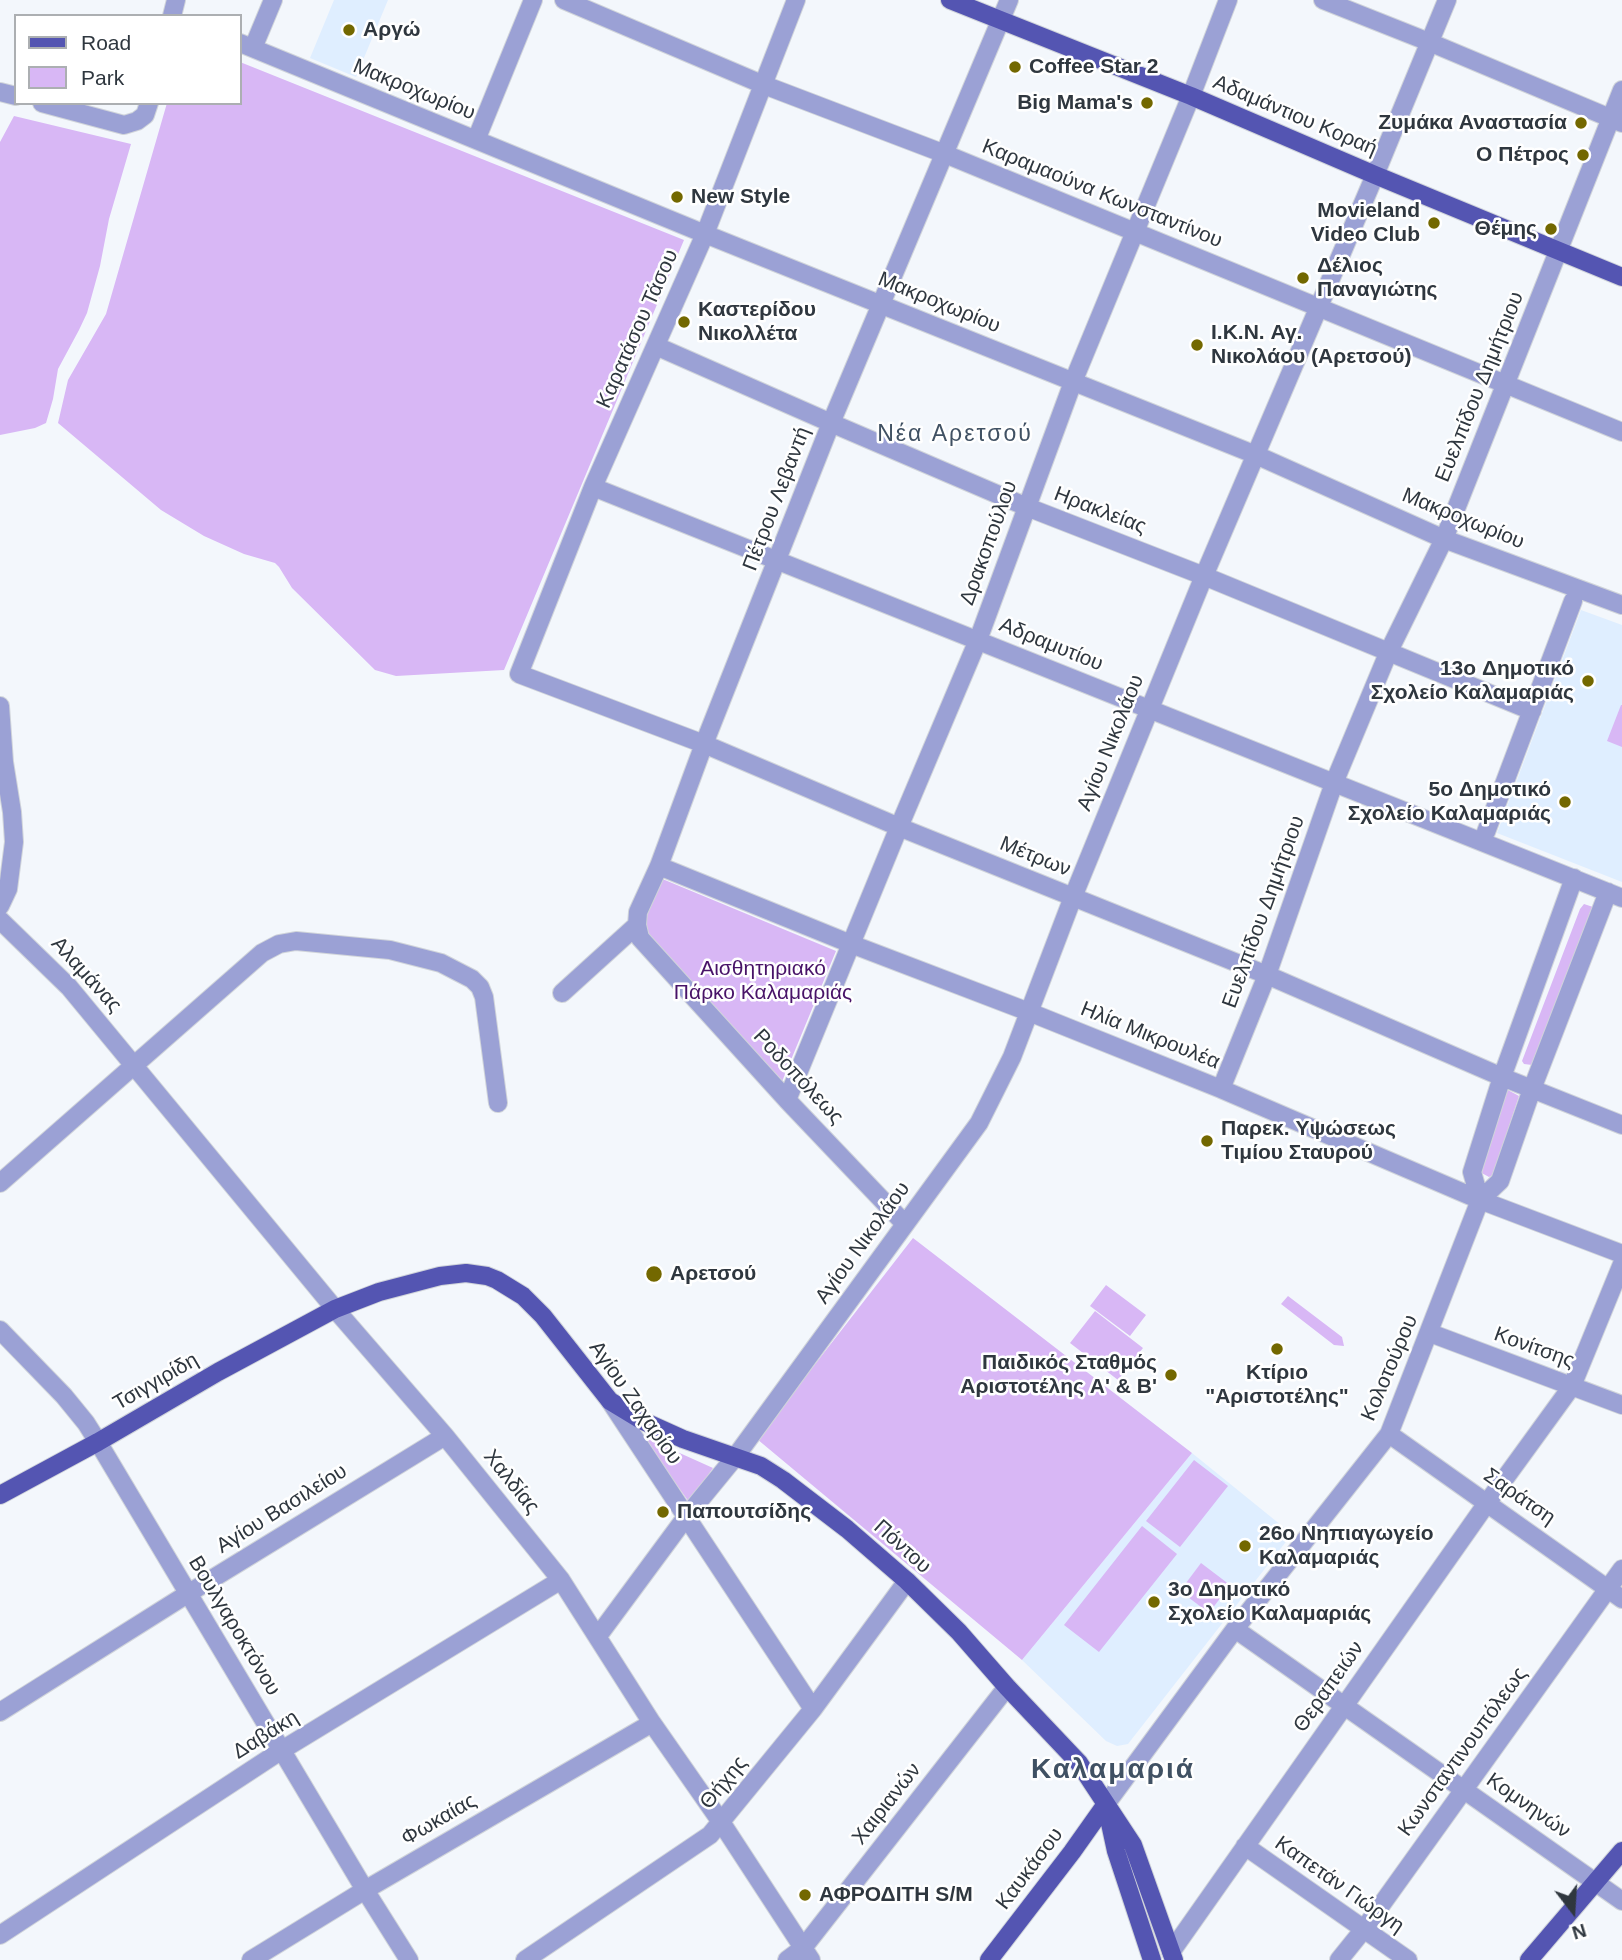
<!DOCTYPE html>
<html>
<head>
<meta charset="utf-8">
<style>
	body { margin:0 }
	#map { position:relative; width:1622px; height:1960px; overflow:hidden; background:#f3f7fc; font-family:Helvetica,sans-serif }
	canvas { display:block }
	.legend { position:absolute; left:14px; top:14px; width:228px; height:91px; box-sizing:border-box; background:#fff; border:2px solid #acafb2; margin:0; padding:9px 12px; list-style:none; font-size:21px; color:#2f373f }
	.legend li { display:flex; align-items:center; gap:14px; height:35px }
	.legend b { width:35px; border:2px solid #acafb2 }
	.north { position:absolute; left:1538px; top:1876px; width:70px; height:70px; -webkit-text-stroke:5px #fff; paint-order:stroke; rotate:163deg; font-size:19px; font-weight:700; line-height:28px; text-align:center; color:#2f373f }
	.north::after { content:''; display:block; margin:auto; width:24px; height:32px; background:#2f373f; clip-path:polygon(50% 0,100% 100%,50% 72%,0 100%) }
</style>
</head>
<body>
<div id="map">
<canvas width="1622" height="1960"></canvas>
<ul class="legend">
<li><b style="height:9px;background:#5455b2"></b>Road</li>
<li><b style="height:19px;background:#d8b7f5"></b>Park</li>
</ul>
<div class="north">N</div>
</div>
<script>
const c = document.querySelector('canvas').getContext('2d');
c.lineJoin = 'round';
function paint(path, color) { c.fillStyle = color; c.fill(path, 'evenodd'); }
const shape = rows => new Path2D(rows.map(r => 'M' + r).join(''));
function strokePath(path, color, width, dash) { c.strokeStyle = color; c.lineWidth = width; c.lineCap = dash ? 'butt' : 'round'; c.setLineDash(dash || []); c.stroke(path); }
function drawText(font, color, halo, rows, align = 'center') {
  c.font = font + ' Helvetica,sans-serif'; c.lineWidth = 5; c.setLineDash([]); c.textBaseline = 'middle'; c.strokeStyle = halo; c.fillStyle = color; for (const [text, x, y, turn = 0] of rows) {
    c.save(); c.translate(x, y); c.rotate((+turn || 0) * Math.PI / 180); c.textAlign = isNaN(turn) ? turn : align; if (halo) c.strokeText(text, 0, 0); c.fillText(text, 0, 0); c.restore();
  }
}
paint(shape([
	[334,0,388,0,356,77,310,58],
	[1581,610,1622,625,1622,882,1497,833],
	[1192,1453,1292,1534,1128,1744,1117,1746,1106,1741,1022,1660]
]), '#dfeeff');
paint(shape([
	[240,62,684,240,504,670,396,676,375,670,292,588,279,567,275,563,244,554,204,536,161,510,58,423,68,380,106,314,167,103,240,103],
	[14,116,131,144,109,219,100,266,87,313,79,330,58,369,53,399,46,423,35,428,0,435,0,142],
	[1621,705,1622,705,1622,747,1607,741],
	[660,878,836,951,781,1084,646,935,643,915],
	[1584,904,1593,907,1532,1065,1524,1064,1522,1061,1580,909],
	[1506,1089,1519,1096,1493,1175,1489,1177,1478,1171],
	[913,1238,1192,1453,1022,1660,757,1439],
	[1106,1285,1146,1315,1130,1336,1090,1306],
	[1288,1296,1342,1337,1344,1346,1334,1345,1281,1304],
	[1095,1311,1143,1348,1118,1380,1070,1343],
	[644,1437,713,1468,689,1502,643,1438],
	[1194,1460,1228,1486,1180,1547,1146,1521],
	[1142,1526,1177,1554,1099,1652,1064,1625],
	[1201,1563,1230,1585,1209,1613,1180,1591]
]), '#d8b7f5');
const minor = shape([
	[564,0,764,85,945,154,1622,432],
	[796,0,705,234,593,487,519,674,704,744,899,827,1267,975,1502,1077,1622,1125],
	[1323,0,1429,42,1622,123],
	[172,16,176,0],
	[240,43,705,234,1256,455,1444,539,1622,605],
	[253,48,273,0],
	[0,92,16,96],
	[42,103,124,125,137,121,145,115,149,103],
	[476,140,533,0],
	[656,346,831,423,1027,507,1204,576,1532,711],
	[593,487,1622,898],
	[0,706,4,762,12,812,14,842,8,889,0,906],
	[1486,832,1573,601],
	[659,866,851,944,1029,1012,1221,1089,1480,1200,1622,1254],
	[0,920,69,987,335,1309,445,1436,561,1580,652,1723,721,1822,811,1960],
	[637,925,640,938,787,1100,905,1224],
	[562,993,637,925,638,912,659,866,704,744,831,423,1009,0],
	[1221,1089,1267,975,1334,783,1389,651,1444,539,1622,90],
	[787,1100,899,827,978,640,1073,382,1191,96,1228,0],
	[0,1183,262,953,279,944,296,941,390,950,441,963,472,979,480,987,484,997,498,1103],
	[1480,1200,1472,1172,1502,1077,1574,878],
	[0,1330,64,1396,86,1423,98,1442,365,1890,409,1960],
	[1430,1333,1622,1405],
	[610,1401,813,1709],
	[1389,1434,1622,1599],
	[1235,1629,1622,1901],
	[598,1636,686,1517,736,1456,979,1123,1012,1057,1073,897,1204,576,1375,175,1447,0],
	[0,1712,189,1593,445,1436],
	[1106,1804,1235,1629,1389,1434,1480,1200,1500,1181,1532,1089,1608,892],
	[1245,1846,1408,1960],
	[0,1935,282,1750,561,1580],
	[1171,1952,1487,1503,1572,1386,1622,1264],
	[251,1960,365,1890,652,1723],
	[525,1960,710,1835,813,1709,907,1581],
	[787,1960,803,1948,1007,1687],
	[1339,1960,1364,1929,1622,1569]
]);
const major = shape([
	[950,0,1191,96,1375,175,1622,277],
	[0,1495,98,1442,218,1372,335,1309,379,1292,440,1276,466,1273,487,1276,497,1280,523,1296,543,1316,610,1401,643,1421,683,1439,761,1466,783,1480,847,1529,907,1581,959,1632,1007,1687,1079,1763,1133,1845,1174,1960],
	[1108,1814,1116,1851,1152,1960],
	[989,1960,1072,1852,1106,1804],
	[1529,1960,1622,1851]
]);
strokePath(minor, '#d0d4da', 20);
strokePath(major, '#d0d4da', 20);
strokePath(minor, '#9ba1d5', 18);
strokePath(major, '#5455b2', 18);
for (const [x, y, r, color] of [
	[349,30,7,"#736800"],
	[1015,67,7,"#736800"],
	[1147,103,7,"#736800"],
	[1581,123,7,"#736800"],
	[1583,155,7,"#736800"],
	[677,197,7,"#736800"],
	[1434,223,7,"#736800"],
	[1551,229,7,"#736800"],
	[1303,278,7,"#736800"],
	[684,322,7,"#736800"],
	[1197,345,7,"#736800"],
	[1588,681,7,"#736800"],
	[1565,802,7,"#736800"],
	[1207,1141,7,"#736800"],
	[654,1274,9,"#736800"],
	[1277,1349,7,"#736800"],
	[1171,1375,7,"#736800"],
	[663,1512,7,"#736800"],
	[1245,1546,7,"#736800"],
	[1154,1602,7,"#736800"],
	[805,1895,7,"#736800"]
]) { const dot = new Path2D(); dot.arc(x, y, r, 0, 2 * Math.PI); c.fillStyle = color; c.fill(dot); strokePath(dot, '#fff', 2.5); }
drawText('bold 21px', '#2f373f', '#fff', [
	["Αργώ",363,30],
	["Coffee Star 2",1029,67],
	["Big Mama's",1133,103,"right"],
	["Ζυμάκα Αναστασία",1567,123,"right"],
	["Ο Πέτρος",1569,155,"right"],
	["New Style",691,197],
	["Movieland",1420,211,"right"],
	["Video Club",1420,235,"right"],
	["Θέμης",1537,229,"right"],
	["Δέλιος",1317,266],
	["Παναγιώτης",1317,290],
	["Καστερίδου",698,310],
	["Νικολλέτα",698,334],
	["Ι.Κ.Ν. Αγ.",1211,333],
	["Νικολάου (Αρετσού)",1211,357],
	["13ο Δημοτικό",1574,669,"right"],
	["Σχολείο Καλαμαριάς",1574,693,"right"],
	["5ο Δημοτικό",1551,790,"right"],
	["Σχολείο Καλαμαριάς",1551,814,"right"],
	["Παρεκ. Υψώσεως",1221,1129],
	["Τιμίου Σταυρού",1221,1153],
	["Αρετσού",670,1274],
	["Παιδικός Σταθμός",1157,1363,"right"],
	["Αριστοτέλης Α' & Β'",1157,1387,"right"],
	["Κτίριο",1277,1373,"center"],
	["\"Αριστοτέλης\"",1277,1397,"center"],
	["Παπουτσίδης",677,1512],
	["26ο Νηπιαγωγείο",1259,1534],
	["Καλαμαριάς",1259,1558],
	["3ο Δημοτικό",1168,1590],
	["Σχολείο Καλαμαριάς",1168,1614],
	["ΑΦΡΟΔΙΤΗ S/M",819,1895]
], 'left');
drawText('21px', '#2f373f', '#fff', [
	["Μακροχωρίου",414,90,22],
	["Αδαμάντιου Κοραή",1295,116,23],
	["Καραμαούνα Κωνσταντίνου",1102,194,22],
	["Μακροχωρίου",939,303,22],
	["Καρατάσου Τάσου",638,329,-66],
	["Ευελπίδου Δημήτριου",1480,387,-68],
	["Πέτρου Λεβαντή",777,499,-69],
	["Ηρακλείας",1100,511,21],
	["Μακροχωρίου",1463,519,22],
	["Δρακοπούλου",989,543,-70],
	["Αδραμυτίου",1051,645,22],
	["Αγίου Νικολάου",1111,743,-68],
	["Μέτρων",1035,857,22],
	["Ευελπίδου Δημήτριου",1264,912,-70],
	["Αλαμάνας",86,975,48],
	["Ηλία Μικρουλέα",1150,1036,22],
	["Ροδοπόλεως",798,1077,47],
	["Αγίου Νικολάου",863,1243,-54],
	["Κονίτσης",1534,1348,20],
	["Κολοτούρου",1390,1368,-67],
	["Τσιγγιρίδη",156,1382,-30],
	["Αγίου Ζαχαρίου",635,1403,55],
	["Χαλδίας",511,1482,51],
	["Σαράτση",1519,1497,35],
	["Αγίου Βασιλείου",282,1509,-32],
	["Πόντου",902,1547,42],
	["Βουλγαροκτόνου",234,1626,59],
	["Θεραπειών",1329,1687,-55],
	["Δαβάκη",266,1735,-32],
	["Κωνσταντινουπόλεως",1463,1752,-54],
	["Θήχης",724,1783,-51],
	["Χαιριανών",887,1804,-52],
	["Κομνηνών",1528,1806,35],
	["Φωκαίας",439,1820,-30],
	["Καυκάσου",1030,1869,-53],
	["Καπετάν Γιώργη",1339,1885,35]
]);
drawText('21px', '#481368', '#fff', [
	["Αισθητηριακό",763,969],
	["Πάρκο Καλαμαριάς",763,993]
]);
c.letterSpacing = '2px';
drawText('23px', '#405163', '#fff', [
	["Νέα Αρετσού",955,435]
]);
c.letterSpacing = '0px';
c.letterSpacing = '2px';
drawText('bold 28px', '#405163', '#fff', [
	["Καλαμαριά",1113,1770]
]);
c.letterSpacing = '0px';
</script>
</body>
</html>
